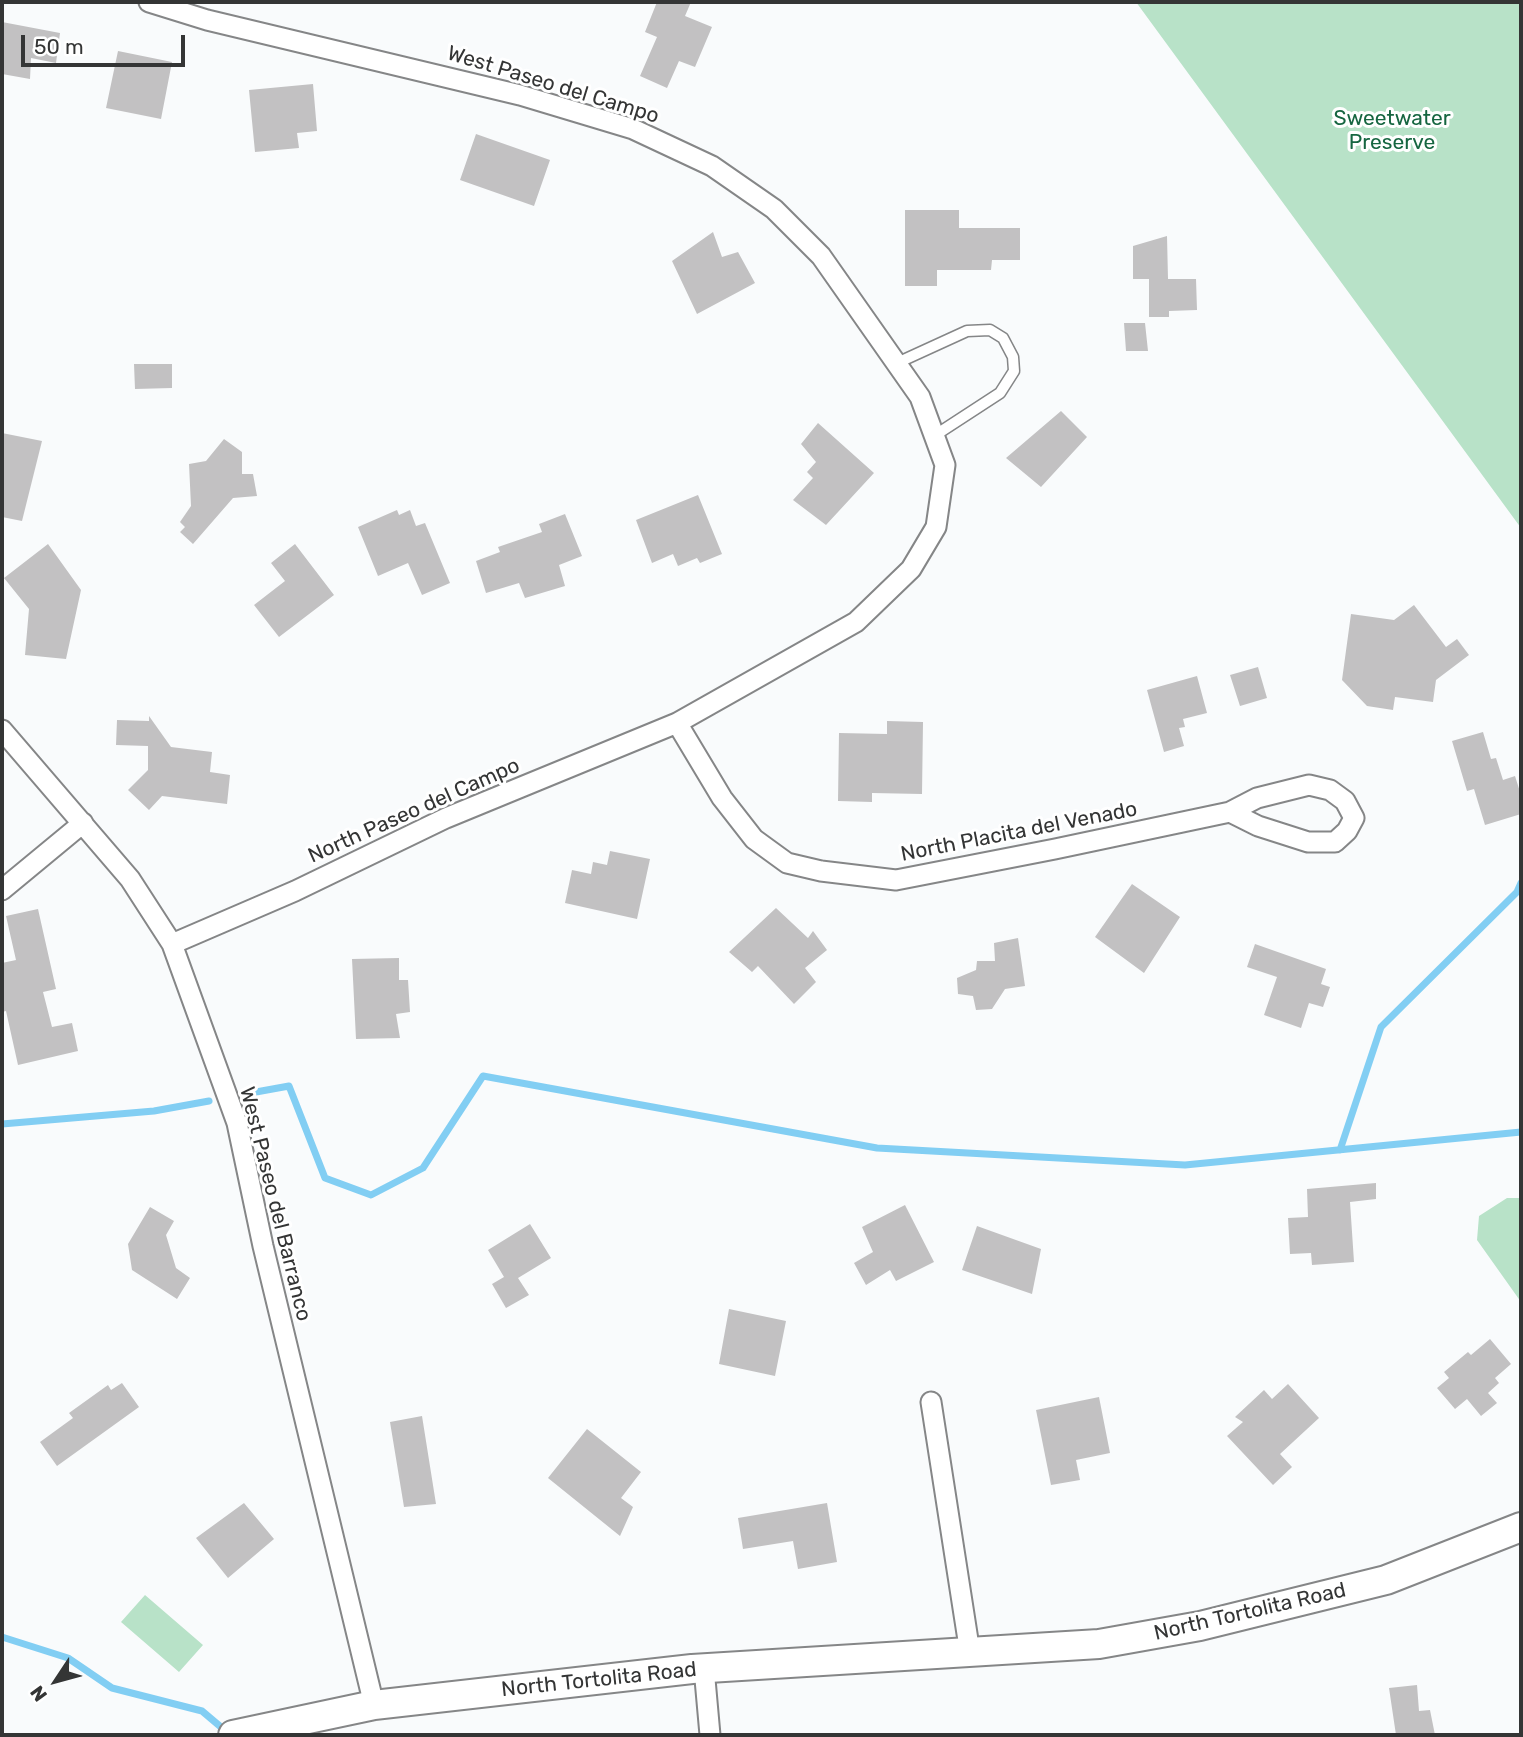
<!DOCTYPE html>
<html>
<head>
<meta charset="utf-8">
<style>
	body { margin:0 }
	#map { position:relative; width:1523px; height:1737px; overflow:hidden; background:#f9fbfc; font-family:Rubik,sans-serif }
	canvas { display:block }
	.frame { position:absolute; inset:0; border:4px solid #343535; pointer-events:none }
	.north { position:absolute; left:21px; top:1646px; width:70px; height:70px; -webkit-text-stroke:5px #fff; paint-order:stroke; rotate:234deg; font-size:19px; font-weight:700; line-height:28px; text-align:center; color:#343535 }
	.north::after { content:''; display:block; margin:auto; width:24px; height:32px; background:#343535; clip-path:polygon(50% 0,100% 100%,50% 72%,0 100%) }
	.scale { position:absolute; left:21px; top:35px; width:164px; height:32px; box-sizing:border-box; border:4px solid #343535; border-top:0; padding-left:9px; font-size:21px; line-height:24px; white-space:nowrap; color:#343535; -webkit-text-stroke:5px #fff; paint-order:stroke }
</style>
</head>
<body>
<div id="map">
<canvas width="1523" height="1737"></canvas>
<div class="frame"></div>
<div class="north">N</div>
<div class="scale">50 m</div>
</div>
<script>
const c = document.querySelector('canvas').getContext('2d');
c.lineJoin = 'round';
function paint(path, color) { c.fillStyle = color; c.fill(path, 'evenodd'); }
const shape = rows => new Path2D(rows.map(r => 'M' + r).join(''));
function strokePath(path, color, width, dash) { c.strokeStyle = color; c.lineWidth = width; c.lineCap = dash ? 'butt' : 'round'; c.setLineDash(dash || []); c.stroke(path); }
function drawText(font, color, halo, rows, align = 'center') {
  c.font = font + ' Rubik,sans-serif'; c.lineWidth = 6; c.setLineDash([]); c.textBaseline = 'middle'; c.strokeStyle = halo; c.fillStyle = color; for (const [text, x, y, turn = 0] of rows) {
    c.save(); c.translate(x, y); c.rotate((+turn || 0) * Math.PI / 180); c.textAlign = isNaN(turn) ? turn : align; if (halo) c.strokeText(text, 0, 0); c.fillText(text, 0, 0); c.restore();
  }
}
paint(shape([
	[1136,2,1521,2,1521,528,1390,349],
	[1507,1198,1521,1198,1521,1302,1477,1240,1479,1216],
	[145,1595,203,1645,179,1672,121,1622]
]), '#b8e2c8');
strokePath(shape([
	[245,1094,289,1086,325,1178,371,1195,423,1168,483,1076,877,1148,1185,1165,1521,1132],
	[2,1124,154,1111,209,1101],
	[1340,1150,1381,1027,1517,892,1521,883],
	[2,1637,68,1658,112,1688,202,1711,228,1733]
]), '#82cef3', 7);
paint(shape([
	[657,2,691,2,685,16,712,27,695,67,679,61,667,88,640,76,657,37,645,32],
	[2,22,60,33,56,63,31,58,30,79,2,74],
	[118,51,172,62,161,119,106,108],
	[313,84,317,131,297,133,299,148,255,152,249,90],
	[476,134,550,160,534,206,460,180],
	[905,210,959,210,959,228,1020,228,1020,260,992,260,991,270,937,270,937,286,905,286],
	[713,232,722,257,738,252,755,283,697,314,672,261],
	[1167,236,1168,279,1196,279,1197,310,1169,311,1169,317,1149,317,1149,279,1133,279,1133,246],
	[1124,323,1145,323,1148,351,1126,351],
	[134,364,172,364,172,388,135,389],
	[1061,411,1087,437,1041,487,1006,458],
	[818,423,874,473,826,525,793,500,813,478,807,472,816,462,801,444],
	[2,433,42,441,22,521,2,517],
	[224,439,242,452,242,474,253,474,257,496,233,498,193,544,180,532,185,527,180,522,191,506,189,464,206,461],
	[698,495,722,554,700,563,697,558,678,566,673,554,652,563,636,520],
	[397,510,399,515,410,510,416,526,425,523,450,583,422,595,408,563,378,576,358,527],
	[565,514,582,556,559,565,565,586,525,598,519,583,486,593,476,561,500,552,498,547,542,532,539,524],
	[48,544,81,590,66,659,25,655,29,609,4,578],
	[295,544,334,595,279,637,254,605,285,581,271,563],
	[1414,605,1446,647,1457,639,1469,655,1436,680,1433,702,1395,697,1393,710,1367,706,1342,680,1351,614,1394,620],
	[1258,667,1267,698,1240,706,1230,675],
	[1197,676,1207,713,1183,719,1185,727,1179,728,1184,746,1164,752,1147,690],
	[149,716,171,747,212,752,210,772,230,775,227,804,162,796,149,810,128,790,148,770,148,746,116,745,117,720,149,721],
	[887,721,923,722,922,794,872,793,872,802,838,801,839,733,887,734],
	[1483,732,1491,759,1496,758,1503,780,1515,776,1521,795,1521,814,1485,825,1474,789,1467,791,1452,741],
	[610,851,650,859,637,919,565,903,572,870,591,874,593,862,607,865],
	[1132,884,1180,917,1144,973,1095,937],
	[776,908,808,938,813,931,827,950,805,968,816,982,794,1004,758,966,752,972,729,952],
	[38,909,56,989,43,992,52,1027,72,1023,78,1051,18,1065,6,1011,2,1012,2,963,16,960,6,916],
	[1018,938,1025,986,1005,989,992,1009,976,1010,973,996,958,994,957,978,976,970,977,961,995,961,994,943],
	[1255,944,1326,969,1321,984,1330,987,1323,1007,1309,1003,1301,1028,1264,1015,1277,977,1247,967],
	[399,958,399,980,408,980,410,1012,396,1014,400,1038,356,1039,352,959],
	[1376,1183,1376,1199,1350,1202,1354,1262,1312,1265,1311,1253,1290,1254,1288,1218,1308,1217,1307,1189],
	[905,1205,934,1262,896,1281,890,1270,866,1285,854,1263,873,1252,862,1227],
	[150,1207,174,1221,166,1235,176,1268,190,1278,177,1299,132,1270,128,1244],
	[530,1224,551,1258,518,1278,529,1295,506,1308,492,1284,504,1277,488,1250],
	[977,1226,1041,1249,1032,1294,962,1270],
	[729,1309,786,1321,775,1376,719,1364],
	[1490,1339,1511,1364,1495,1378,1499,1383,1488,1393,1497,1403,1481,1416,1467,1399,1455,1409,1437,1388,1449,1378,1444,1372,1468,1352,1471,1355],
	[122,1383,139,1407,57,1466,40,1442,73,1418,69,1413,108,1385,111,1390],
	[1288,1384,1319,1418,1280,1454,1292,1467,1273,1485,1227,1436,1243,1422,1235,1417,1264,1390,1272,1399],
	[1099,1397,1110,1453,1076,1460,1080,1480,1051,1485,1036,1410],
	[422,1416,436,1504,404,1507,390,1422],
	[587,1429,641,1472,621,1498,633,1507,620,1536,548,1478],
	[244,1503,274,1539,228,1578,196,1538],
	[827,1503,837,1562,798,1569,793,1541,743,1549,738,1518],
	[1417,1685,1419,1711,1430,1710,1435,1735,1396,1735,1389,1688]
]), '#c2c1c2');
const lane = shape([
	[897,363,967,331,990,330,1003,338,1013,357,1014,371,1000,393,934,436]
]);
const street = shape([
	[149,2,207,20,520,95,633,129,712,166,774,209,821,256,920,397,945,465,936,527,911,569,856,622,677,723,446,818,295,891,172,944],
	[677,723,722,798,754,839,787,863,821,871,896,880,1055,849,1230,812,1257,798,1309,785,1330,790,1345,801,1354,818,1347,831,1335,842,1308,842,1258,826,1230,812],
	[2,730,130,879,172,944,237,1123,263,1246,374,1705],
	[2,890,83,823],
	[931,1402,970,1653],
	[704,1668,710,1735]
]);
const secondary = shape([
	[233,1735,374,1705,692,1669,1099,1644,1200,1626,1386,1580,1521,1527]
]);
strokePath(lane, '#858687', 13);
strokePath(street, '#858687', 23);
strokePath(secondary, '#858687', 32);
strokePath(lane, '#fff', 10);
strokePath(street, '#fff', 19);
strokePath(secondary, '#fff', 28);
drawText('21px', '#343535', '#fff', [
	["West Paseo del Campo",553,85,17],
	["North Paseo del Campo",414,811,-24],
	["North Placita del Venado",1019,832,-11],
	["West Paseo del Barranco",275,1204,76],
	["North Tortolita Road",1250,1612,-13],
	["North Tortolita Road",599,1680,-6]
]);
drawText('21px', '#166641', '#fff', [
	["Sweetwater",1392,119],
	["Preserve",1392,143]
]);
</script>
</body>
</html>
